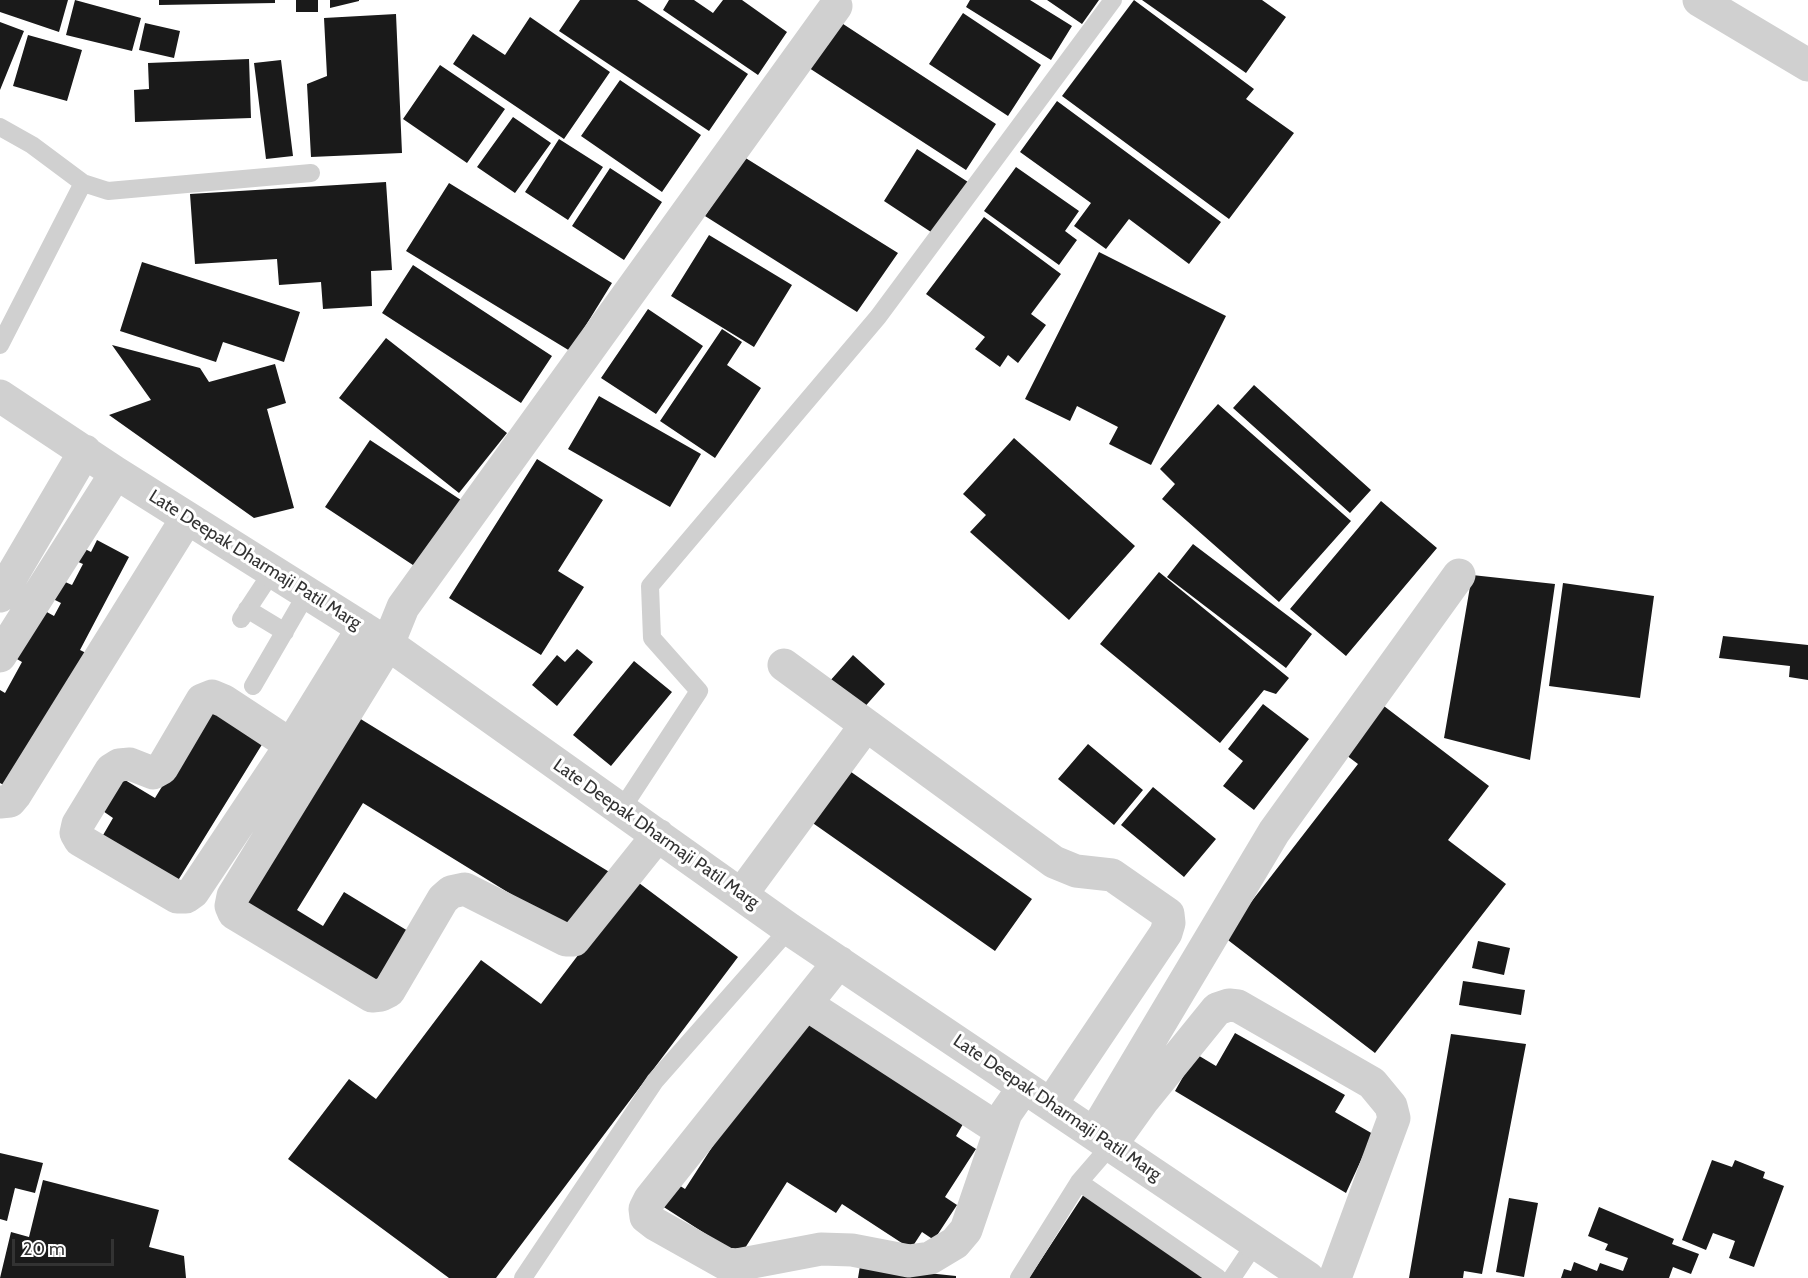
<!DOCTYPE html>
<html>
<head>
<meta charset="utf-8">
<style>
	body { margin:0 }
	#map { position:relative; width:1808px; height:1278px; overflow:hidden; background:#fff; font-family:Cabin,sans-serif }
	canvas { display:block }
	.scale { position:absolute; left:12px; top:1239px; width:102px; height:27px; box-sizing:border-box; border:3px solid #333; border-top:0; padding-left:8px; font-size:18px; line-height:21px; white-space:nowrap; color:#333; -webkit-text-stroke:4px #fff; paint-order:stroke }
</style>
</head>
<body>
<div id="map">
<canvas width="1808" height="1278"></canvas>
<div class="scale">20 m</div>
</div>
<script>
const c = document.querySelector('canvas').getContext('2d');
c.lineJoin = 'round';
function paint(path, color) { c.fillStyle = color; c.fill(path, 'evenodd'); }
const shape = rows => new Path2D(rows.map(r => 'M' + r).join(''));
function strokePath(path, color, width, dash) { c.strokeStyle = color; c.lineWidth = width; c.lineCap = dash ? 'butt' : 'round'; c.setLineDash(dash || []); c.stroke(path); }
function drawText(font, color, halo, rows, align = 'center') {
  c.font = font + ' Cabin,sans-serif'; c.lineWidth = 6; c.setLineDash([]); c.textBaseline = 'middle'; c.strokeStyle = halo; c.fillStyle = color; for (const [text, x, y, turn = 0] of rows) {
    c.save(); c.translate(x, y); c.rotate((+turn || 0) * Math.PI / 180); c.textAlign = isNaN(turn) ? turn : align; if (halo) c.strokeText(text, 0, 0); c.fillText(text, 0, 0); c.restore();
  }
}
paint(shape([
	[0,0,68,0,59,32,0,12],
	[75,0,141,18,132,51,66,35],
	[159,0,275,0,275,3,159,5],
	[296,0,318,0,318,12,296,12],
	[330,0,359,0,359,1,330,8],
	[580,0,637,0,748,74,709,131,559,31],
	[669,0,694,0,713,13,723,0,742,0,787,32,758,75,663,10],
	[970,0,1030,0,1072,26,1051,60,966,7],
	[1047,0,1099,0,1082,24],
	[1134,0,1254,89,1246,99,1294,133,1229,219,1062,96],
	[1142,0,1262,0,1286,17,1246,73],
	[963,13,1041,65,1008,116,929,64],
	[396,14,402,153,311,157,307,84,327,76,324,18],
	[530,17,610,72,564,139,453,64,473,34,505,55],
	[837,20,996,124,966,170,806,66],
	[0,22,24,31,0,90],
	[145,23,180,31,174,58,139,50],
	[28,35,82,50,67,101,13,86],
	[249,59,251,118,135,122,134,90,149,89,148,63],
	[281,60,293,156,266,159,254,63],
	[440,65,505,109,467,163,403,119],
	[620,80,701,135,662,192,581,136],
	[1057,101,1221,222,1189,264,1129,219,1106,249,1074,226,1091,203,1020,152],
	[513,117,551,143,515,193,477,167],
	[559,139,603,167,568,220,525,192],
	[917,149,968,182,934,234,884,201],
	[744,157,898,253,857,312,705,216],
	[1016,167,1079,211,1065,231,1077,240,1059,265,984,211],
	[610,168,662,202,624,260,572,226],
	[386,182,392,270,371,271,372,306,323,309,321,282,279,285,277,259,195,264,190,194],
	[449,183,612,283,570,351,406,251],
	[984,217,1061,274,1031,314,1046,325,1018,363,1008,355,1000,367,975,349,985,337,926,294],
	[709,235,792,285,754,347,671,296],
	[1099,252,1226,316,1151,465,1109,444,1118,427,1077,406,1070,421,1025,399],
	[142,262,300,312,284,362,223,342,216,362,120,331],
	[413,265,552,356,521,403,382,313],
	[648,309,703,346,656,414,601,378],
	[722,329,742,342,727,365,761,388,715,458,660,421],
	[386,338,507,433,459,493,339,398],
	[112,345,200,368,209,382,275,364,286,403,267,409,294,508,254,518,109,415,151,400],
	[1254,385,1371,490,1350,513,1233,408],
	[599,396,701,454,670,507,568,449],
	[1218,404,1351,521,1279,602,1162,499,1175,484,1160,469],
	[1014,438,1135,546,1069,620,970,532,986,515,963,494],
	[370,440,464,502,419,569,325,507],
	[537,459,603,500,558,571,584,587,541,655,449,598],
	[1381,501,1437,548,1346,656,1290,609],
	[97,540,129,557,80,650,88,654,14,791,0,783,0,690,5,693,22,662,10,655,36,606,54,616,61,603,53,599,63,581,72,585,83,564,76,561,83,548,91,552],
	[1193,544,1312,634,1286,668,1167,577],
	[1159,572,1289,678,1276,694,1264,690,1220,743,1100,644],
	[1472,575,1555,584,1530,760,1444,738],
	[1563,583,1654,596,1640,698,1549,686],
	[1723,636,1808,645,1808,680,1789,677,1790,666,1719,658],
	[577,649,593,662,557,706,532,685,557,655,565,662],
	[853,655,885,684,861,711,829,682],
	[634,661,672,692,611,766,573,735],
	[1376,700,1489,786,1448,840,1506,884,1375,1053,1224,937,1358,764,1338,749],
	[1263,704,1309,739,1254,810,1223,786,1243,761,1228,749],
	[212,705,266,738,174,887,99,842,113,818,100,809,120,777,155,798],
	[359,718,611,873,574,933,363,803,297,910,323,926,344,892,408,931,373,986,242,905],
	[1088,744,1143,790,1114,825,1058,779],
	[844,767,1032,899,995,951,807,819],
	[1153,787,1216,839,1184,877,1121,825],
	[635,880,738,957,496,1278,449,1278,288,1159,349,1079,376,1099,481,960,541,1004],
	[1478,941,1510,948,1504,975,1472,968],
	[1463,981,1525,990,1521,1015,1459,1005],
	[807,1017,966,1119,956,1136,976,1149,945,1197,957,1205,934,1240,922,1232,911,1249,842,1204,836,1213,787,1182,740,1256,659,1204,674,1182,685,1189,762,1070],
	[1235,1033,1345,1095,1335,1112,1373,1134,1346,1193,1175,1091,1196,1054,1216,1066],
	[1451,1034,1526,1044,1482,1274,1464,1271,1463,1278,1409,1278],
	[0,1153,43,1163,35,1193,15,1188,7,1221,0,1219],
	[1712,1160,1732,1167,1735,1160,1765,1172,1763,1178,1784,1186,1754,1267,1729,1258,1735,1241,1713,1233,1706,1250,1682,1240],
	[43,1180,159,1210,149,1247,184,1256,186,1278,0,1278,11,1232,29,1237],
	[1084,1194,1205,1278,1029,1278],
	[1509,1198,1538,1203,1524,1277,1496,1272],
	[1599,1207,1674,1239,1672,1244,1699,1254,1691,1274,1673,1267,1669,1278,1561,1278,1564,1269,1571,1271,1574,1262,1597,1271,1600,1263,1623,1271,1628,1258,1605,1250,1608,1244,1588,1236],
	[860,1266,956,1276,956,1278,858,1278]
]), '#1a1a1a');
strokePath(shape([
	[0,127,32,145,83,183,108,191,311,173],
	[0,345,83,183],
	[247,609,285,632],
	[241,619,272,572],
	[253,686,307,593],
	[621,810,699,691,652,638,650,586,878,317,1113,0],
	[1079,1182,1218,1278],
	[523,1278,655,1081,789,929],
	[1019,1278,1079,1182,1111,1145],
	[1232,1278,1256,1242]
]), '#d0d0d0', 18);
strokePath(shape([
	[1699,0,1808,65],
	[0,396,116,473,388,644,789,929,1308,1278],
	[0,596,85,451],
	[0,656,116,473],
	[784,665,1054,862,1076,871,1112,875,1168,914,1169,923,1166,933,1051,1104],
	[291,745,224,701,212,696,202,700,162,768,153,773,130,764,119,765,111,770,78,824,76,833,80,840,177,897,186,897,193,892,291,745,363,628],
	[0,802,10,801,15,795,187,518],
	[658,835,574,940,566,940,465,889,451,892,443,899,389,991,381,995,372,996,234,913,231,906,233,896,388,644,403,607,836,6],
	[741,895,866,725],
	[839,962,650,1199,645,1209,646,1217,655,1224,726,1264,737,1265,821,1249,852,1250,909,1261,930,1258,955,1243,966,1230,1006,1113,1024,1087],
	[806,1004,1000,1130],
	[1094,1134,1274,832,1459,575],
	[1111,1145,1144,1099,1217,1009,1229,1005,1238,1006,1372,1083,1391,1106,1394,1118,1335,1278]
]), '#d0d0d0', 33);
drawText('18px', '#333', '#fff', [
	["Late Deepak Dharmaji Patil Marg",255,560,32],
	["Late Deepak Dharmaji Patil Marg",656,834,35],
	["Late Deepak Dharmaji Patil Marg",1057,1108,34]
]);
</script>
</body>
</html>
